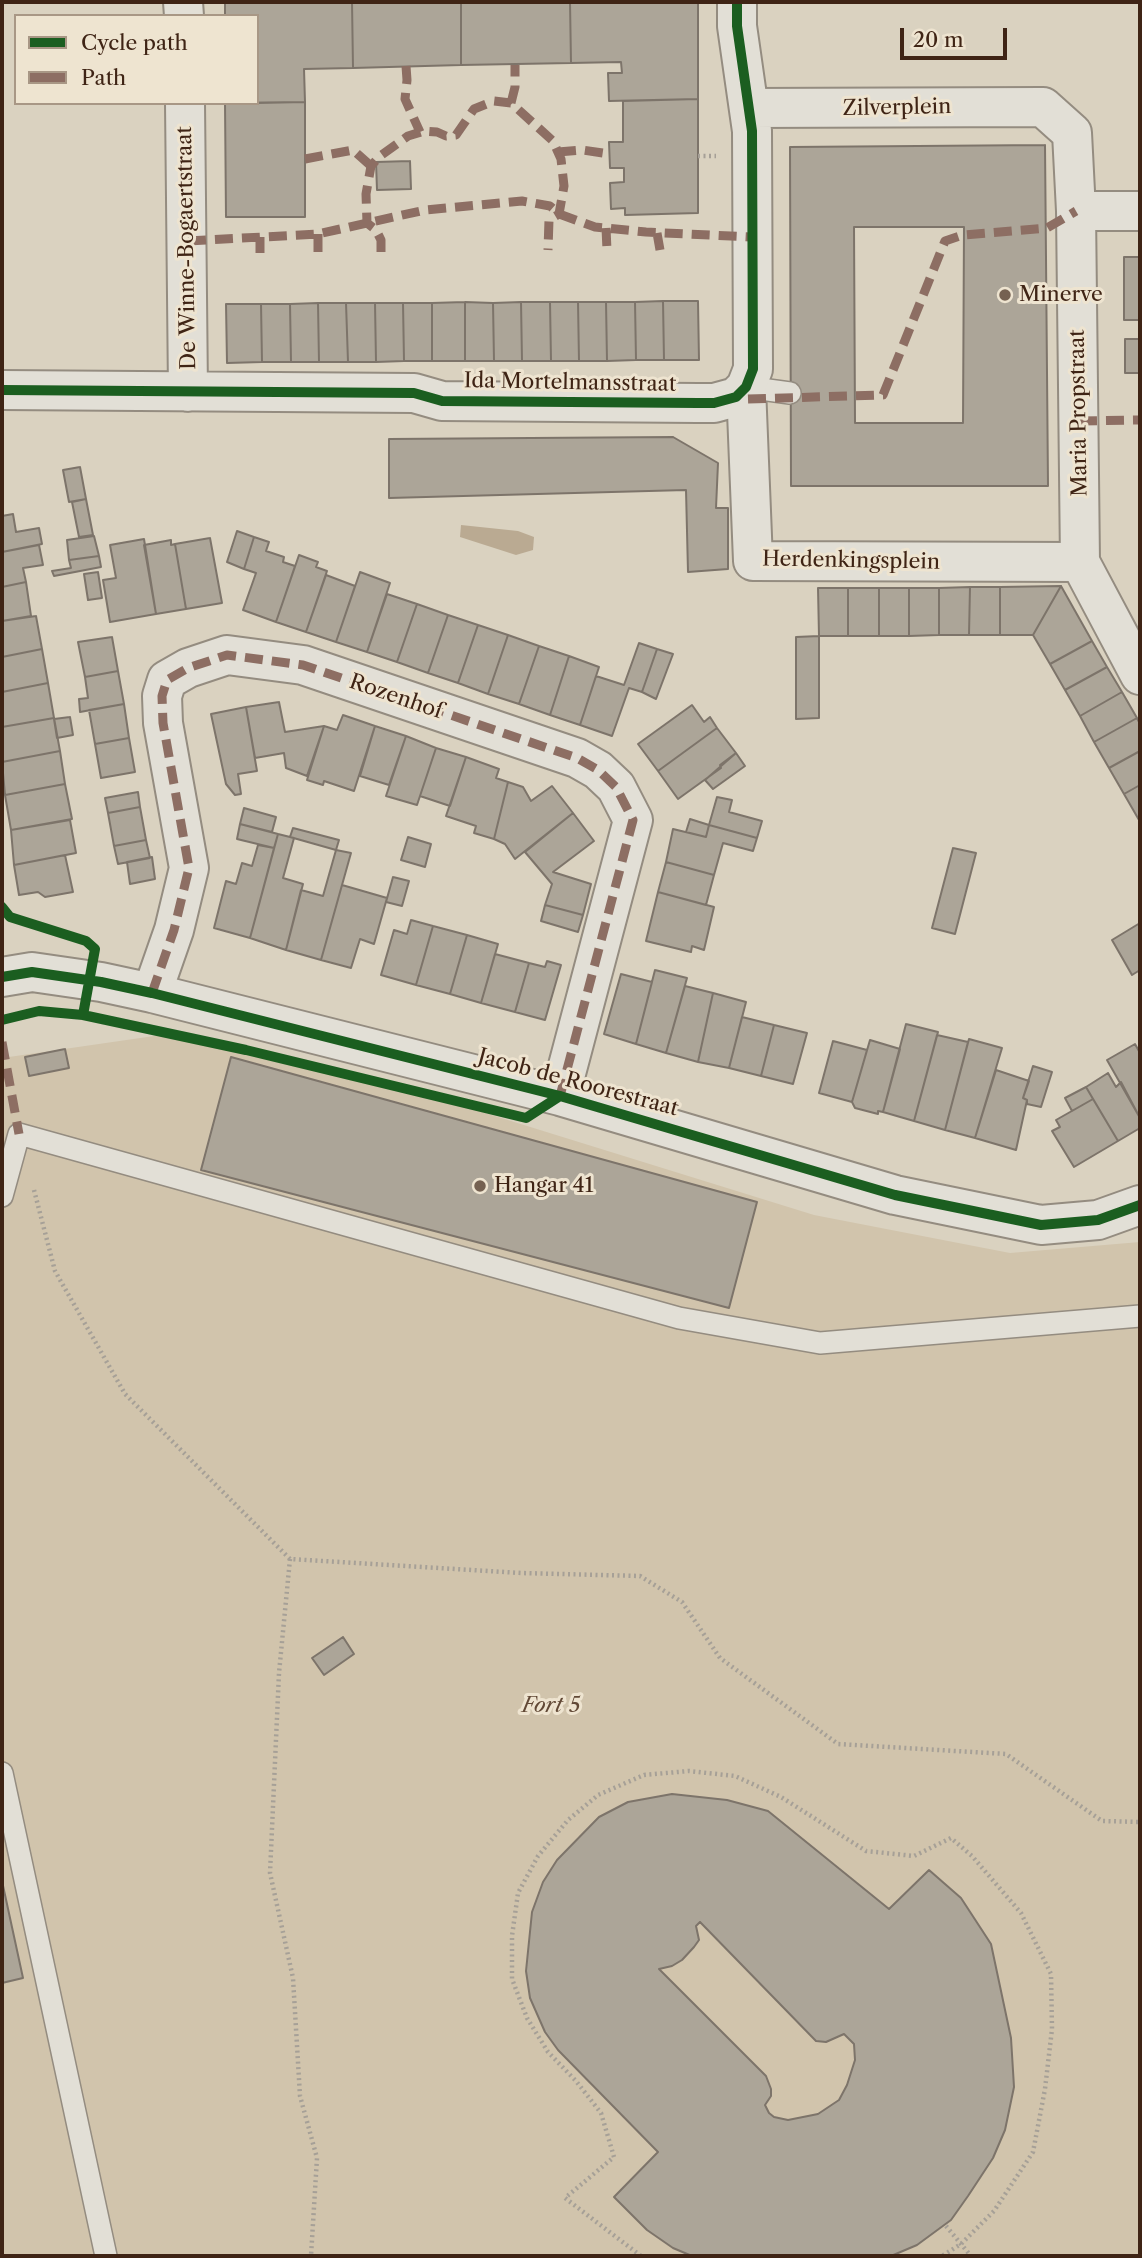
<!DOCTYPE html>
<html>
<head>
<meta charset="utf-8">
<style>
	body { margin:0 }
	#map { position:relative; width:1142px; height:2258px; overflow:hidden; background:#dad2c0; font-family:"Libre Caslon Text",serif }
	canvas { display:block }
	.frame { position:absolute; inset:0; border:4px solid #3f2415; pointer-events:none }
	.legend { position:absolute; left:14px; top:14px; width:245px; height:91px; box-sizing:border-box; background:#eee4d0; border:2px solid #a89785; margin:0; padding:9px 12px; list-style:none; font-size:21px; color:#3f2415 }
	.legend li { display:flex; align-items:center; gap:14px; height:35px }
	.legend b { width:35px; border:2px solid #a89785 }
	.scale { position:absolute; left:900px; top:28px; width:107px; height:32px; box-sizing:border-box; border:4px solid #3f2415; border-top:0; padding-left:9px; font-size:21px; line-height:24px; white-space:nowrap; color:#3f2415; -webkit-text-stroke:5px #eee4d0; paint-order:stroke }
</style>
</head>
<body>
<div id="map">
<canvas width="1142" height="2258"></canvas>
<div class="frame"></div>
<ul class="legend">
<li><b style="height:9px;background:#1b5e20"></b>Cycle path</li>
<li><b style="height:9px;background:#8d6e63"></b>Path</li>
</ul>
<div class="scale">20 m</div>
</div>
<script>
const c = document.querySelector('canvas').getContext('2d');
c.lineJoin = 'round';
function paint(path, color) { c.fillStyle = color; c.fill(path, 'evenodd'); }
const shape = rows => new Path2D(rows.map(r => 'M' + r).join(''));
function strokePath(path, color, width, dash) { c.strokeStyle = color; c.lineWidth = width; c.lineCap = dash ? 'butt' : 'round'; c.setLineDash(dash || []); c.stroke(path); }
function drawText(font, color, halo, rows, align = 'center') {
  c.font = font + ' "Libre Caslon Text",serif'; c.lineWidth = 6; c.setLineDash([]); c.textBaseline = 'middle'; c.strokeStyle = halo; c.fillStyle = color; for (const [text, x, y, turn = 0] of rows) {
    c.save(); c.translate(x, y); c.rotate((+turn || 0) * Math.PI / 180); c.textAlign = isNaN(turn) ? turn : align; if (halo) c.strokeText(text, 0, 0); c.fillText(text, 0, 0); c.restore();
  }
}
paint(shape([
	[161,1035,453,1103,814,1215,1010,1253,1140,1242,1140,2256,2,2256,2,1058]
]), '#d1c4ac');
paint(shape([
	[461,525,518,531,534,537,533,550,516,555,460,537]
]), '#baaa92');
const building = shape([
	[225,2,352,2,353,68,304,69,305,102,257,103,257,16,225,16,225,2],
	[352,2,461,2,461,65,353,68,352,2],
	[461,2,570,2,571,63,461,65,461,2],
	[570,2,698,2,698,99,609,101,608,73,622,73,621,62,571,63,570,2],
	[698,99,698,213,625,215,625,208,611,209,610,183,624,182,624,168,610,168,609,142,623,142,623,101,698,99],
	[305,102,305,217,226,217,225,103,305,102],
	[1045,145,1048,486,791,486,790,147,1045,145],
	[854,227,964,227,963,423,855,423,854,227],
	[410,161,411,189,377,190,376,162,410,161],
	[1124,257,1140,257,1140,320,1124,320,1124,257],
	[663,301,664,360,636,360,635,302,663,301],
	[663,301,698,301,699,360,664,360,663,301],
	[465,302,465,361,432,361,432,303,465,302],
	[465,302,493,303,494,361,465,361,465,302],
	[521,302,522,361,494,361,493,303,521,302],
	[521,302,550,302,551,361,522,361,521,302],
	[550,302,578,302,579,361,551,361,550,302],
	[578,302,606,302,607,361,579,361,578,302],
	[606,302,635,302,636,360,607,361,606,302],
	[318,303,319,362,291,362,290,304,318,303],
	[318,303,346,303,348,362,319,362,318,303],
	[346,303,375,303,376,362,348,362,346,303],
	[375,303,403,303,404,361,376,362,375,303],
	[403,303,432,303,432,361,404,361,403,303],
	[226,304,261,304,262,362,227,363,226,304],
	[261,304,290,304,291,362,262,362,261,304],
	[1125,339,1140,339,1140,373,1125,373,1125,339],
	[673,437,718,463,716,508,728,508,728,569,688,572,686,490,389,498,389,439,673,437],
	[80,467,86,499,69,502,63,470,80,467],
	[86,499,93,535,79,537,72,502,86,499],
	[13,514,16,532,39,528,42,544,2,552,2,516,13,514],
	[237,531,254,537,244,569,227,562,237,531],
	[94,536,99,556,69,560,67,540,94,536],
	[254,537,269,542,266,551,284,557,283,562,295,566,276,622,243,610,256,573,244,569,254,537],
	[210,538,222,603,186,609,175,544,210,538],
	[144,539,156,614,110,622,103,580,116,578,110,545,144,539],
	[171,540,171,545,175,544,186,609,156,614,144,545,171,540],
	[39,545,43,565,23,568,26,582,2,587,2,552,39,545],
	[299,555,318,562,316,567,327,571,306,632,276,622,299,555],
	[99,556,101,567,54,576,52,571,71,568,69,560,99,556],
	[98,572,102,598,88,600,84,574,98,572],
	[360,572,390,583,367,652,336,642,360,572],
	[326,575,355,586,336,642,306,632,326,575],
	[26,582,31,616,2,621,2,587,26,582],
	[1061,586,1092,641,1050,664,1033,635,1061,586],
	[1061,586,1033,635,1000,635,1000,587,1061,586],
	[970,587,1000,587,1000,635,969,635,970,587],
	[970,587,969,635,939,635,939,588,970,587],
	[818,588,848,588,848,636,819,636,818,588],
	[848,588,879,588,879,636,848,636,848,588],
	[879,588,909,588,909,636,879,636,879,588],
	[909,588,939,588,939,635,909,636,909,588],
	[387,594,417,604,397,662,367,652,387,594],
	[417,604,448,615,428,673,397,662,417,604],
	[448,615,478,625,458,683,428,673,448,615],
	[36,616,42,649,2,657,2,621,36,616],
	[478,625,508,635,488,694,458,683,478,625],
	[508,635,539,646,519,704,488,694,508,635],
	[819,636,819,718,796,719,796,637,819,636],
	[112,637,118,671,85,677,78,642,112,637],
	[1092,641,1107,667,1065,690,1050,664,1092,641],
	[639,643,657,649,642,692,629,688,612,736,580,725,596,676,624,685,639,643],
	[539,646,569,656,550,715,519,704,539,646],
	[42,649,48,683,2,692,2,657,42,649],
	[657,649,673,654,656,699,642,692,657,649],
	[569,656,599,667,580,725,550,715,569,656],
	[1107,667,1122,692,1080,716,1065,690,1107,667],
	[118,671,124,704,80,712,79,699,88,698,85,677,118,671],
	[48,683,54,718,2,727,2,692,48,683],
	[1122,692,1137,718,1094,742,1080,716,1122,692],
	[279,702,285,732,324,726,307,776,286,768,284,753,255,758,246,707,279,702],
	[124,704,129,738,95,744,89,710,124,704],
	[692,705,704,722,710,717,717,728,658,771,638,744,692,705],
	[246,707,257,771,238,774,241,794,235,795,226,784,211,714,246,707],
	[343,715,375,726,354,791,324,781,323,785,307,780,324,726,337,730,343,715],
	[70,717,73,735,57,738,54,719,70,717],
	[54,718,60,751,2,762,2,727,54,718],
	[1137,718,1140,724,1140,751,1109,768,1094,742,1137,718],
	[375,726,406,736,389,785,360,776,375,726],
	[717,728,736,753,720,765,721,768,678,799,658,771,717,728],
	[406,736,436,748,417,805,386,796,406,736],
	[129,738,135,772,101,778,95,744,129,738],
	[436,748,466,757,450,806,420,796,436,748],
	[60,751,65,784,5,795,2,762,60,751],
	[1140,751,1140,785,1124,794,1109,768,1140,751],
	[736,753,745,766,713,789,705,780,736,753],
	[466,757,499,769,496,778,508,782,494,839,474,833,476,826,446,816,466,757],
	[508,782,523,787,531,801,552,786,573,813,515,859,505,844,494,839,508,782],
	[65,784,72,819,11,830,5,795,65,784],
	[1140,785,1140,819,1139,820,1124,794,1140,785],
	[138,792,140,807,108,813,105,798,138,792],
	[717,797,732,800,729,812,762,821,757,838,709,825,717,797],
	[140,807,146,840,114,846,108,813,140,807],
	[244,808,276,817,272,832,240,824,244,808],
	[573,813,594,841,553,872,591,884,583,915,545,905,552,884,525,852,573,813],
	[690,819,709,825,706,837,686,832,690,819],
	[70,820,76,853,14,865,11,830,70,820],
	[240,824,278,834,274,848,237,839,240,824],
	[709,825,757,838,753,851,723,843,714,875,666,862,673,829,706,837,709,825],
	[293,828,339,840,336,850,290,837,293,828],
	[278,834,294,838,283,878,303,884,286,950,250,938,278,834],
	[408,837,431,844,425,867,401,860,408,837],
	[146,840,150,858,118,864,114,846,146,840],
	[258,845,274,848,250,938,214,928,226,881,236,884,242,863,252,866,258,845],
	[953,848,976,853,955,934,932,928,953,848],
	[336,850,351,853,321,960,286,950,301,890,323,896,336,850],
	[65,855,73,892,45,897,38,892,19,895,14,865,65,855],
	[152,857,155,879,130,884,127,862,152,857],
	[666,862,714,875,706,905,658,892,666,862],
	[393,877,409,881,402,906,386,902,393,877],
	[342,885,387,898,374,944,360,939,351,968,321,960,342,885],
	[658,892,714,907,704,950,692,946,691,952,646,941,658,892],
	[545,905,583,915,578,932,541,921,545,905],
	[411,920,433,926,416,985,381,975,394,930,407,934,411,920],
	[1140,923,1140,970,1132,975,1112,940,1140,923],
	[433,926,467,935,450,994,416,985,433,926],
	[467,935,498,944,481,1003,450,994,467,935],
	[495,954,529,963,515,1012,481,1003,495,954],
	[547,961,561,965,545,1020,515,1012,529,963,545,967,547,961],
	[655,970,687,978,666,1053,636,1044,655,970],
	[621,974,652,982,636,1044,604,1034,621,974],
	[685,986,713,993,698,1062,666,1053,685,986],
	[713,993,746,1002,729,1068,698,1062,713,993],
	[742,1017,774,1025,761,1076,729,1068,742,1017],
	[906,1024,938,1032,914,1121,883,1112,906,1024],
	[774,1025,807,1033,793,1084,761,1076,774,1025],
	[937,1035,968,1042,945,1130,914,1121,937,1035],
	[969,1039,1002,1048,975,1138,945,1130,969,1039],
	[870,1040,900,1049,883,1112,878,1111,878,1114,855,1108,852,1102,870,1040],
	[833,1041,867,1050,852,1102,819,1093,833,1041],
	[1135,1044,1140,1053,1140,1118,1107,1060,1135,1044],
	[65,1049,69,1068,29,1076,25,1057,65,1049],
	[231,1057,757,1202,729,1308,201,1170,231,1057],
	[1033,1066,1052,1072,1041,1107,1027,1104,1027,1100,1023,1098,1033,1066],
	[996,1070,1029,1081,1023,1098,1027,1100,1016,1150,975,1138,996,1070],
	[1108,1073,1116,1087,1121,1082,1140,1118,1140,1128,1118,1141,1086,1087,1108,1073],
	[1086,1087,1093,1099,1072,1111,1065,1098,1086,1087],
	[1093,1099,1118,1141,1074,1167,1052,1131,1060,1127,1056,1120,1093,1099],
	[343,1637,354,1654,324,1675,312,1658,343,1637],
	[672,1794,727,1800,768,1811,889,1909,929,1870,961,1898,991,1944,1011,2038,1014,2087,1005,2130,993,2158,968,2196,951,2220,917,2245,891,2256,692,2256,673,2248,647,2230,614,2197,658,2152,558,2050,545,2032,530,1998,526,1971,532,1912,543,1882,557,1860,599,1817,628,1802,672,1794],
	[700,1922,816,2041,826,2042,844,2034,854,2044,855,2060,847,2085,839,2100,818,2114,788,2120,774,2117,769,2113,765,2105,771,2096,771,2089,766,2076,659,1969,672,1966,682,1960,694,1947,699,1940,696,1926,700,1922],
	[2,1881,23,1978,2,1983,2,1881]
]);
paint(building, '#aca598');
strokePath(building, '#7d746a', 2);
const lane = shape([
	[746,387,790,393],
	[2,1196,19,1134,679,1318,820,1343,1140,1316],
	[2,1773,106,2256]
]);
const street = shape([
	[183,2,184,16],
	[185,103,188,392],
	[750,108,1043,107,1072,133,1076,211,1080,562,1140,675],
	[1076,211,1140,211],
	[746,387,753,561,1080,562],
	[2,390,414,393,442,401,698,403,714,403,736,397,746,387,753,369,752,131,737,26,737,2],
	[2,977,32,972,101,982,152,993,560,1096,895,1195,1041,1225,1098,1220,1140,1205],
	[152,993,174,930,189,868,163,723,162,696,167,680,188,668,227,655,303,665,577,758,598,770,616,787,633,820,560,1096]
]);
strokePath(lane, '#948c80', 24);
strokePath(street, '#948c80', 42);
strokePath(shape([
	[698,156,716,156],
	[34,1190,55,1271,125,1394,290,1559,521,1573,640,1576,682,1602,720,1658,838,1744,1006,1754,1102,1821,1140,1822],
	[290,1559,279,1673,270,1873,293,1978,300,2096,317,2158,311,2256],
	[946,2226,971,2256],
	[641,2256,565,2198,614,2157,601,2113,576,2081,548,2052,527,2018,512,1979,512,1936,518,1893,538,1856,568,1820,598,1795,644,1775,689,1771,735,1776,781,1797,866,1851,914,1856,951,1838,972,1856,1021,1913,1051,1974,1052,2029,1045,2089,1033,2152,994,2211,961,2244,942,2256]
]), '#a6a097', 4.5, [2, 3.5]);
strokePath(lane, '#e2dfd6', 21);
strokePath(street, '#e2dfd6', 38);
strokePath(shape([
	[406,66,407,80,405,99,420,132],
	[511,103,515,87,515,65],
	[558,152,582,150,610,154],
	[305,159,353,150,371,166],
	[606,228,607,250],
	[657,233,660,250],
	[318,234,318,252],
	[188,241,318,234,425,210,522,201,550,206,559,214,595,227,646,232,751,237],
	[381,252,381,240,376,230,367,223,366,194,371,166,380,156,408,136,424,131,437,132,446,136,456,135,474,109,494,101,511,103,553,141,561,159,564,186,559,214,549,220,548,250],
	[260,253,260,237],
	[748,399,883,395,945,241,963,235,1047,228,1076,211],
	[1079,421,1140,420],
	[152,993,174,930,189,868,163,723,162,696,167,680,188,668,227,655,303,665,577,758,598,770,616,787,633,820,560,1096],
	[2,1042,19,1134]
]), '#8d6e63', 9, [18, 9]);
strokePath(shape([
	[2,390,414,393,442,401,698,403,714,403,736,397,746,387,753,369,752,131,737,26,737,2],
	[2,907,10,917,86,941,95,949,83,1015],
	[2,977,32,972,101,982,152,993,560,1096,895,1195,1041,1225,1098,1220,1140,1205],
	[2,1020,39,1011,83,1015,246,1050,526,1118,560,1096]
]), '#1b5e20', 10);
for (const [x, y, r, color] of [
	[1005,295,7,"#756151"],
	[480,1186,7,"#756151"]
]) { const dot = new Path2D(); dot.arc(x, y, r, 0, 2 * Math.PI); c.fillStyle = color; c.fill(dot); strokePath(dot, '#eee4d0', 2.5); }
drawText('21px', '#3f2415', '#eee4d0', [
	["Zilverplein",897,108,-1],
	["De Winne-Bogaertstraat",187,248,-91],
	["Ida Mortelmansstraat",570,383,1],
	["Maria Propstraat",1079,413,-91],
	["Herdenkingsplein",851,561,1],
	["Rozenhof",396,697,19],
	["Jacob de Roorestraat",578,1083,15]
]);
drawText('21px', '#3f2415', '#eee4d0', [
	["Minerve",1019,295],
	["Hangar 41",494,1186]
], 'left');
drawText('italic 21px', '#624936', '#eee4d0', [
	["Fort 5",551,1706]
]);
</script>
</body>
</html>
